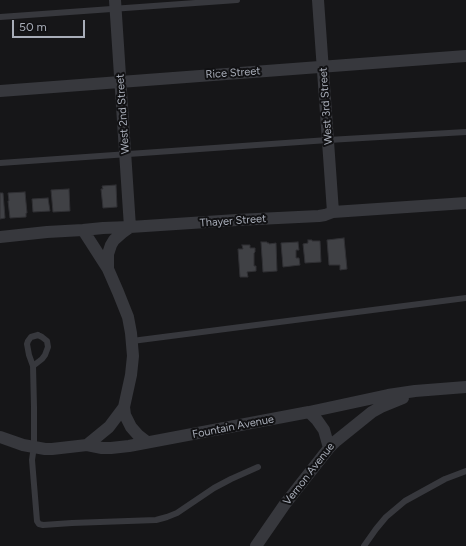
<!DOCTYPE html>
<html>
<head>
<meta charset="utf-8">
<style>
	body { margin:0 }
	#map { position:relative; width:466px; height:546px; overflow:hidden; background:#161618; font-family:Figtree,sans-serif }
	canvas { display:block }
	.scale { position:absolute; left:12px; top:20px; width:73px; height:18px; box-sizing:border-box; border:2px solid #a8adb8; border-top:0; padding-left:5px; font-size:12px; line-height:14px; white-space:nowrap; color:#a8adb8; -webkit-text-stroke:3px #111113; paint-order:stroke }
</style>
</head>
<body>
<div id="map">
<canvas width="466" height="546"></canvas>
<div class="scale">50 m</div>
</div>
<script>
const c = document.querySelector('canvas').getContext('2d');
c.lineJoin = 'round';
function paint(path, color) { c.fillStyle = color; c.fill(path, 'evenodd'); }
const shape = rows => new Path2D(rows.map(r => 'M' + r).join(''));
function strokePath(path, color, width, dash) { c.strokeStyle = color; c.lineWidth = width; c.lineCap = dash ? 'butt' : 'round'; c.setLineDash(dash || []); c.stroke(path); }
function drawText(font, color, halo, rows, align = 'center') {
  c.font = font + ' Figtree,sans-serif'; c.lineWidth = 4; c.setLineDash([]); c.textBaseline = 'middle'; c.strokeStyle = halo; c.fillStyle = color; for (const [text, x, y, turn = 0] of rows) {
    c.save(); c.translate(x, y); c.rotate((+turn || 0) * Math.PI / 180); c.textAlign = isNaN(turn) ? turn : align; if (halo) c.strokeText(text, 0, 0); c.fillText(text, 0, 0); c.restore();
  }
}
const building = shape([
	[116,185,117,207,103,208,101,189,103,189,102,186,116,185],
	[69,189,70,211,53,212,51,190,69,189],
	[25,192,27,213,26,213,26,217,10,218,8,201,9,201,8,193,25,192],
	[0,193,3,193,5,218,0,219,0,193],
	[48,198,50,211,33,212,32,199,48,198],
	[344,238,347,269,340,270,340,265,329,265,327,240,344,238],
	[308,240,312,240,312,241,320,241,321,262,305,263,303,244,308,243,308,240],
	[261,242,267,242,267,243,269,243,269,244,276,243,277,271,263,272,261,242],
	[298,242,299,250,296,250,296,258,299,258,300,265,283,267,281,243,298,242],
	[242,245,250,245,250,248,255,248,255,252,254,253,254,266,256,266,256,271,247,272,248,277,240,277,238,249,243,249,242,245]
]);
paint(building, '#404145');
strokePath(building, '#303034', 1);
strokePath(shape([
	[0,17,237,0],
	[0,163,328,140,466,132],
	[38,335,42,337,47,341,48,347,45,355,42,359,33,366,29,355,27,344,28,341,31,337,38,335],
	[132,341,466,298],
	[33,366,34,407,34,446,32,460,37,521,39,524,43,525,72,523,156,520,167,517,177,513,214,488,231,479,258,467],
	[364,546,376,529,386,517,405,501,445,479,466,471]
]), '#37383d', 6);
strokePath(shape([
	[318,0,333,212],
	[0,91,466,56],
	[83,230,108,269,118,292,128,317,131,333,133,356,131,375,124,407,125,415,131,427,138,435,147,442],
	[0,237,47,232,83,230,103,228,130,227,237,220,319,216,325,215,333,212,466,203],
	[108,269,108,254,111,245,114,240,123,232,130,227,115,0],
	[309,412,317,420,324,430,326,437,329,448],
	[0,437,23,445,45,449,52,449,87,445,102,448,111,448,129,446,309,412,388,395,415,391,466,387],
	[87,445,109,427,124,407],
	[256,546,285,504,329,448,336,441,372,412,381,407,403,398]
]), '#37383d', 12);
drawText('11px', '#a8adb8', '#111113', [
	["Rice Street",233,73,-4],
	["West 3rd Street",326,106,-94],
	["West 2nd Street",123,114,-94],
	["Thayer Street",233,221,-4],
	["Fountain Avenue",233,427,-11],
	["Vernon Avenue",309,474,-52]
]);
</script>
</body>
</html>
